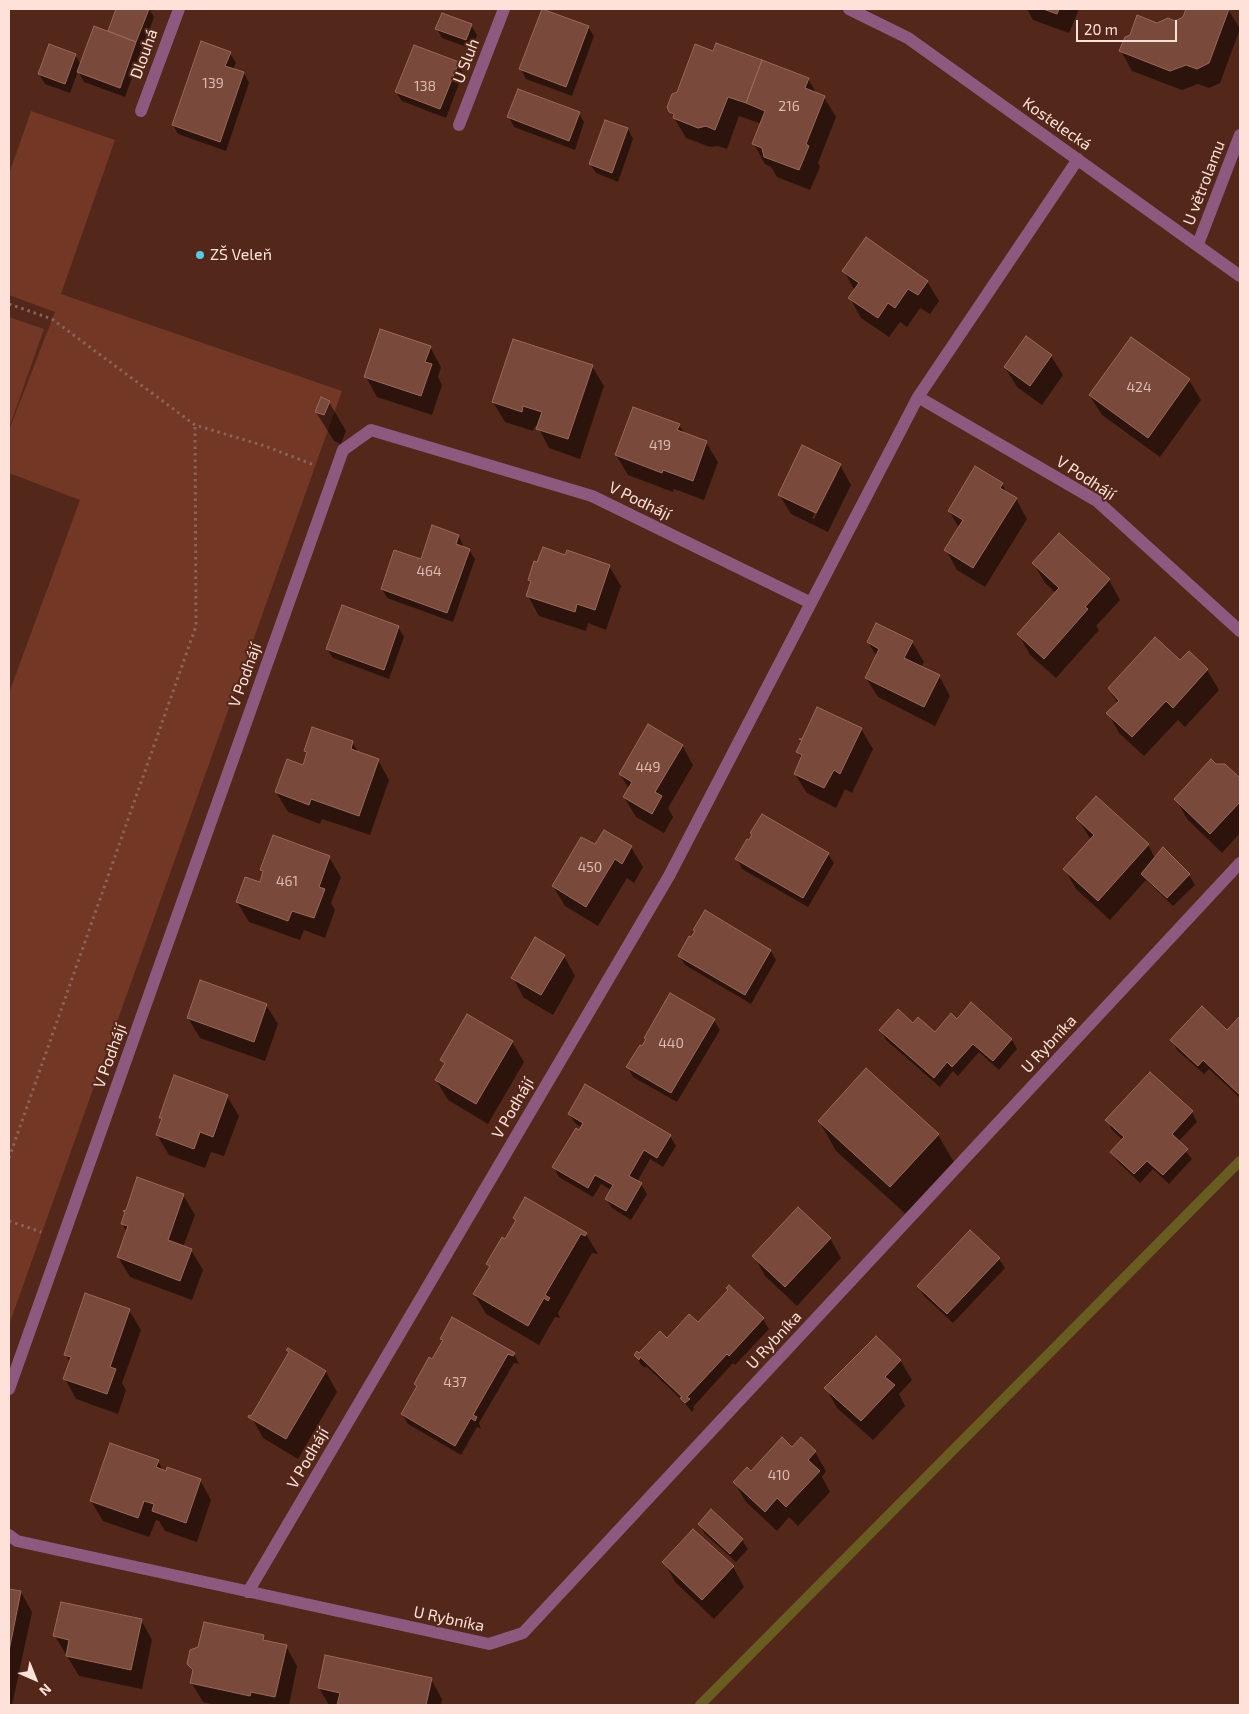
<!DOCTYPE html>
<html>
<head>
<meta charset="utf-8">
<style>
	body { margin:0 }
	#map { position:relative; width:1249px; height:1714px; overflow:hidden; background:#53271a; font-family:"Exo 2",sans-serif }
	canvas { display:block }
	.frame { position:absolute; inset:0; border:10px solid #fee1d8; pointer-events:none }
	.north { position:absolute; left:10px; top:1654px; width:50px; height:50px; -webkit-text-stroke:4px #53271a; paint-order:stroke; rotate:136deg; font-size:14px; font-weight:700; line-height:20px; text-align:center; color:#fee1d8 }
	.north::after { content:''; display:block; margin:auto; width:18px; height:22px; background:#fee1d8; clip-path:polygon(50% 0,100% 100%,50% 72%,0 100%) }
	.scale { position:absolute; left:1076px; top:20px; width:101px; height:22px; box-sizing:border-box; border:2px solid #fee1d8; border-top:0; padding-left:6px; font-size:15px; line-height:18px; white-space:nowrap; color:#fee1d8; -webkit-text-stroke:4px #53271a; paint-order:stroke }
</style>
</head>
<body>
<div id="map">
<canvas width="1249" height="1714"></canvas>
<div class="frame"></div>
<div class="north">N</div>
<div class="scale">20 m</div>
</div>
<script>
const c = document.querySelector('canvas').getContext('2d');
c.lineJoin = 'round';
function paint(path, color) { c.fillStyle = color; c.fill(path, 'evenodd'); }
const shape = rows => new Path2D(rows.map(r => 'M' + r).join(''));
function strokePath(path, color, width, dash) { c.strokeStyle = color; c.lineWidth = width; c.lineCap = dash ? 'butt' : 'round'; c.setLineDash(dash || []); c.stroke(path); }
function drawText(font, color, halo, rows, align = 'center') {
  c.font = font + ' "Exo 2",sans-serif'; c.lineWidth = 4; c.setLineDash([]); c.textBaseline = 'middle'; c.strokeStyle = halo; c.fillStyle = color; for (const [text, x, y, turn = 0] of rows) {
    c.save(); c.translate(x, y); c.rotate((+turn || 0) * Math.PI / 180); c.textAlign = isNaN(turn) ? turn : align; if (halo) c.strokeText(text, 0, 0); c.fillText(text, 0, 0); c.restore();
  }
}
paint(shape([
	[31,111,115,140,61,294,342,391,9,1325,9,693,80,500,9,473,9,430,55,312,9,295,9,174],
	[9,317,44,329,9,428]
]), '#723725');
paint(shape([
	[117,9,149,9,154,17,125,97,84,82,78,71,70,93,45,84,39,74,75,55,81,65,108,33],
	[1027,9,1079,9,1069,33,1033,20],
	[1187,9,1228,9,1240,29,1220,83,1209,88,1198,84,1182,90,1132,71,1121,51,1184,18],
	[471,25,477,35,472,49,442,38,437,29],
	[588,27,594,36,572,96,526,79,521,69],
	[714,52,808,79,817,94,824,97,836,117,818,163,820,167,810,190,777,177,771,167,765,164,754,144,762,124,739,116,727,149,718,146,710,147,686,138,668,107],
	[230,53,236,63,233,69,244,73,249,83,226,151,178,134,173,125],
	[458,63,463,73,446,118,402,101,396,92],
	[579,113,584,122,575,150,514,127,509,117],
	[628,129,633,139,618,182,596,173,590,164],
	[844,271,927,281,939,301,930,314,920,308,907,327,900,322,889,337,861,318,850,298,855,291],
	[430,347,441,367,438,377,442,385,432,415,377,397,366,377],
	[1051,356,1063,375,1042,405,1017,387,1005,367],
	[592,366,604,386,580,459,549,448,538,427,535,426,533,431,505,422,493,402],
	[1189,380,1201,400,1160,457,1102,415,1090,396],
	[329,402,346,431,341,444,334,441,316,412],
	[679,425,684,433,706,442,718,462,704,500,674,489,673,492,628,475,616,455],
	[840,465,851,485,828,532,791,514,779,494],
	[834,474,837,474,814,519,812,518],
	[1002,484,1008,495,1016,499,1027,519,985,587,957,570,946,550,959,528,949,511],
	[433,527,459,536,464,548,469,550,475,559,453,622,387,598,382,589,422,561],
	[566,557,609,566,621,586,606,630,588,623,586,631,539,616,528,596,532,584,529,580,538,563],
	[1033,563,1109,580,1120,600,1096,626,1099,630,1056,678,1030,655,1019,635,1056,593,1045,583],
	[398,627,404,637,389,679,333,658,327,649],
	[868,642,912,642,924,662,921,667,939,676,950,696,935,726,878,697,866,678,877,657],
	[1180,662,1207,670,1219,690,1185,727,1178,720,1144,756,1119,733,1108,713,1118,704,1109,689],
	[861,729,873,749,852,793,845,789,836,808,807,793,795,774,802,759,797,752],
	[352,742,359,753,378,760,389,780,370,835,322,819,320,824,288,812,276,792,304,766,307,755,305,750],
	[682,745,693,765,668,808,673,817,664,833,636,817,624,797,629,789,620,774],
	[1216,765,1224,765,1240,780,1240,833,1222,853,1187,819,1176,799],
	[1078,819,1148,845,1155,858,1163,849,1189,875,1195,885,1173,906,1146,880,1110,920,1076,889,1065,870,1091,840],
	[604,831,631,847,643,867,634,883,627,878,598,926,565,906,553,886,595,846],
	[828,854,834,863,808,907,742,869,737,859],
	[329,857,341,877,331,903,335,910,325,938,304,930,300,940,249,922,237,902,260,884,264,874,261,870],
	[771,951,776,960,751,1004,685,965,679,956],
	[564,956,575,976,553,1015,524,998,513,978],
	[266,1005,278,1024,265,1061,200,1038,188,1018],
	[1240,1018,1240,1098,1209,1069,1204,1074,1177,1050,1172,1040,1227,1032],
	[714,1020,720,1030,677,1102,633,1077,628,1067],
	[957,1020,1012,1040,1017,1049,999,1070,979,1052,958,1076,953,1071,940,1087,886,1040,881,1030,913,1024,935,1033],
	[512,1042,524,1062,488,1124,448,1100,436,1080,445,1065,442,1060],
	[227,1096,239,1116,224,1156,211,1152,205,1168,169,1155,157,1135,162,1121,161,1118],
	[1192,1112,1197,1122,1178,1142,1192,1159,1169,1184,1153,1169,1140,1183,1117,1161,1112,1152,1123,1140,1112,1130,1107,1120],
	[569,1114,670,1136,676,1146,663,1167,650,1159,637,1182,641,1184,647,1194,631,1220,612,1208,606,1199,611,1190,601,1184,593,1197,559,1177,554,1167,582,1128,575,1123],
	[819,1121,938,1135,955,1164,908,1216,836,1151],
	[183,1195,195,1215,183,1247,191,1250,203,1270,192,1300,130,1277,118,1257,127,1232,122,1224],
	[525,1198,586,1234,598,1254,592,1253,558,1313,560,1318,555,1317,539,1345,486,1314,474,1294,490,1268,488,1264,506,1241,516,1222,514,1218],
	[830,1238,841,1258,797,1306,765,1276,754,1256],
	[999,1259,1005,1268,953,1323,924,1296,918,1286],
	[729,1287,763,1319,769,1329,735,1365,733,1363,693,1407,694,1409,692,1412,683,1401,646,1366,645,1368,641,1365,636,1355,698,1324,729,1291],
	[129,1310,141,1330,122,1383,126,1390,118,1414,76,1399,65,1379,70,1363,66,1355],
	[441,1339,514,1354,519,1364,514,1363,479,1423,481,1429,477,1427,461,1455,408,1424,402,1414,417,1388,415,1384,444,1342],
	[288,1350,326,1372,337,1392,298,1459,263,1438,252,1418,289,1353],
	[900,1360,912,1380,899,1394,905,1406,873,1440,837,1408,826,1388],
	[793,1449,815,1452,826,1471,822,1477,830,1492,798,1526,789,1517,777,1531,746,1502,734,1482],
	[158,1461,164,1472,200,1480,211,1500,197,1542,165,1531,159,1521,156,1520,149,1537,103,1521,91,1501],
	[699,1524,742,1540,748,1549,736,1562,705,1534],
	[664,1562,733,1567,744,1587,714,1619,675,1582],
	[9,1590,21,1592,32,1612,12,1705,9,1705],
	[141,1620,152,1640,142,1689,79,1676,55,1636],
	[263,1636,266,1642,286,1646,297,1666,289,1705,216,1705,203,1702,191,1682,194,1673,188,1664,199,1648],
	[431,1679,442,1699,441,1705,329,1705,319,1688]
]), '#0007');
strokePath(shape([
	[700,1705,1240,1161]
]), '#685c21', 10);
const building = shape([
	[116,9,149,9,136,42,108,31,116,9],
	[542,9,589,26,566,87,519,69,542,9],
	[1043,9,1059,9,1057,14,1043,9],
	[1186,9,1229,9,1209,63,1197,69,1186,65,1170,71,1119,51,1125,37,1130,35,1137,15,1157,23,1168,18,1175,21,1183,17,1186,9],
	[442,13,472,24,466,40,435,29,442,13],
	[94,26,136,42,120,88,77,72,94,26],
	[201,41,231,52,225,66,244,72,220,142,172,125,201,41],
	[716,43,762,60,746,103,728,97,715,130,706,126,698,128,673,118,674,114,669,112,667,107,672,94,677,92,695,44,713,51,716,43],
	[49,44,76,54,65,84,38,74,49,44],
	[414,45,459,62,440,109,395,92,414,45],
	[762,60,809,78,805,88,825,96,806,144,809,146,799,170,764,157,762,148,752,144,765,111,746,103,762,60],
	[518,89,580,112,569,141,507,117,518,89],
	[605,120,628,128,612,173,589,164,605,120],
	[866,237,928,281,918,295,908,289,895,308,888,303,878,318,848,298,859,283,842,271,866,237],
	[380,329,431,346,425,362,432,364,421,396,364,377,380,329],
	[1026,336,1052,355,1030,386,1004,367,1026,336],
	[1131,337,1190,379,1148,438,1089,395,1131,337],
	[513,339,593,365,568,439,536,429,542,412,523,406,522,412,492,402,513,339],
	[321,397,330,401,324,415,315,412,321,397],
	[633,407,680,424,677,430,707,441,693,481,663,470,662,473,615,455,633,407],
	[802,445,841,464,816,513,778,495,802,445],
	[975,466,1003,483,1000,488,1017,498,973,568,944,550,963,520,948,511,975,466],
	[432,525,459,535,456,544,470,549,447,613,381,589,394,550,421,559,432,525],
	[1059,533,1110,579,1085,607,1088,609,1044,659,1017,634,1059,588,1032,563,1059,533],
	[543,547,565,555,567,550,610,565,595,610,577,604,575,612,526,596,531,581,528,580,534,561,537,562,543,547],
	[342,605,399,626,384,670,326,649,342,605],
	[876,623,913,641,904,658,940,675,924,707,865,678,879,649,867,642,876,623],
	[1155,637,1180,660,1189,651,1208,669,1173,708,1166,701,1132,737,1106,713,1119,701,1108,688,1155,637],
	[817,707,862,728,840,774,834,770,824,788,794,774,802,755,796,752,802,740,799,739,802,739,817,707],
	[648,724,683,745,655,792,662,796,652,814,623,797,632,782,619,774,648,724],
	[312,727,353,741,351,749,379,759,359,816,311,799,309,805,275,792,287,759,303,765,307,752,304,751,312,727],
	[1211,759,1216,764,1225,764,1240,778,1240,802,1210,834,1174,799,1211,759],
	[1096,796,1149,844,1098,901,1063,869,1094,835,1076,818,1096,796],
	[762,814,829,853,803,898,735,859,747,839,749,840,752,834,750,833,762,814],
	[604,830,632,846,622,864,615,859,586,907,552,886,581,837,595,844,604,830],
	[273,835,330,856,319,887,325,889,314,918,292,911,288,921,236,902,245,877,260,882,263,871,260,870,273,835],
	[1163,847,1190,874,1167,898,1141,874,1163,847],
	[705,910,771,950,745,995,678,956,689,936,691,937,695,931,693,930,705,910],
	[535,937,565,955,541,995,511,978,535,937],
	[200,980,267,1004,254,1042,187,1018,200,980],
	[670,993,715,1019,671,1093,626,1067,640,1045,642,1046,646,1039,644,1038,670,993],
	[971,1002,1012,1039,993,1061,973,1044,952,1067,947,1062,934,1078,879,1030,898,1009,913,1023,918,1017,935,1032,951,1013,957,1019,971,1002],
	[1202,1006,1227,1030,1240,1016,1240,1095,1203,1060,1198,1066,1170,1040,1202,1006],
	[467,1014,513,1041,476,1104,435,1080,445,1063,440,1060,467,1014],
	[866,1068,939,1134,890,1187,818,1121,866,1068],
	[1150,1072,1193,1111,1172,1134,1188,1149,1163,1175,1147,1161,1134,1174,1110,1152,1124,1137,1105,1120,1150,1072],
	[174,1075,228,1095,213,1137,200,1132,194,1149,156,1135,162,1118,159,1118,174,1075],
	[585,1084,671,1135,657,1158,644,1150,629,1176,642,1183,626,1211,605,1199,613,1185,595,1175,588,1188,552,1167,576,1128,579,1130,583,1123,568,1114,585,1084],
	[137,1177,184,1194,168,1240,192,1249,180,1281,117,1257,128,1226,121,1224,125,1212,123,1211,126,1210,137,1177],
	[525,1197,587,1233,585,1236,581,1234,545,1295,550,1298,548,1301,544,1298,528,1326,473,1294,490,1266,486,1264,502,1237,505,1239,516,1220,513,1218,525,1197],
	[798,1207,831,1238,785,1287,752,1256,798,1207],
	[970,1230,1000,1258,947,1314,917,1286,970,1230],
	[729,1285,764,1318,729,1356,727,1354,687,1397,690,1399,685,1403,680,1398,682,1397,640,1357,639,1360,634,1355,637,1351,639,1353,660,1331,667,1338,689,1314,698,1322,728,1290,726,1288,729,1285],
	[85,1293,130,1309,110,1367,116,1369,107,1394,63,1379,71,1357,64,1355,85,1293],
	[452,1317,515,1353,513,1356,508,1354,473,1415,477,1417,475,1421,471,1418,455,1446,401,1414,417,1386,414,1384,429,1357,432,1359,443,1340,440,1339,452,1317],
	[876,1336,901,1360,885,1377,895,1385,861,1421,824,1388,876,1336],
	[288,1348,326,1371,286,1439,248,1417,249,1415,251,1416,289,1352,286,1350,288,1348],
	[782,1437,792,1447,801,1437,816,1451,808,1460,820,1471,786,1507,777,1498,765,1512,733,1482,747,1467,751,1471,782,1437],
	[110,1443,159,1460,156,1467,166,1471,167,1467,201,1479,186,1523,152,1511,154,1504,144,1501,138,1518,90,1501,110,1443],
	[711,1509,743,1539,730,1554,698,1524,711,1509],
	[693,1529,734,1566,702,1600,662,1562,693,1529],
	[9,1589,21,1591,9,1651,9,1589],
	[61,1602,142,1619,131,1670,66,1656,69,1640,53,1636,61,1602],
	[204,1622,264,1635,263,1640,287,1645,275,1697,251,1692,250,1696,190,1683,193,1670,187,1664,190,1650,198,1647,204,1622],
	[325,1655,432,1678,426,1705,337,1705,340,1693,318,1688,325,1655]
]);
paint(building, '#79493b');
strokePath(building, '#9a6859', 1);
strokePath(shape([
	[9,304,52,319,195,425,265,446,314,465],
	[9,1158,196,626,195,425],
	[9,1221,41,1232]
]), '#8b6458', 3, [2.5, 4]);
strokePath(shape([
	[849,9,908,38,1240,276],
	[141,111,179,9],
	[459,125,504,9],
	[1198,244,1240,135],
	[918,397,1097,501,1240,631],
	[9,1389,343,450,371,430,592,496,811,603],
	[9,1535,17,1541,489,1644,523,1633,1240,863],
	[248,1592,669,876,918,397,1078,159]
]), '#8e597f', 12);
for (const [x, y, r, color] of [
	[200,255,5,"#5ac8e5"]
]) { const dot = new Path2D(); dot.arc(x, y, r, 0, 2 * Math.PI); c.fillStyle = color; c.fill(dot); strokePath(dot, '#53271a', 2); }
drawText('14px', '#ddbbb1', null, [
	["139",213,83],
	["138",425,86],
	["216",789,106],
	["424",1139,387],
	["419",660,445],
	["464",429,571],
	["449",648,767],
	["450",590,867],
	["461",287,881],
	["440",671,1043],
	["437",455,1382],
	["410",779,1475]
]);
drawText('16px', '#fee1d8', '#53271a', [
	["Dlouhá",144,54,-70],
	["U Sluh",466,61,-69],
	["Kostelecká",1057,124,35],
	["U větrolamu",1204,183,-69],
	["V Podhájí",1086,478,33],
	["V Podhájí",640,501,26],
	["V Podhájí",245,675,-70],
	["U Rybníka",1049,1044,-47],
	["V Podhájí",110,1056,-70],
	["V Podhájí",513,1108,-60],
	["U Rybníka",774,1340,-47],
	["V Podhájí",308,1458,-60],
	["U Rybníka",449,1619,12]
]);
drawText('16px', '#fee1d8', '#53271a', [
	["ZŠ Veleň",210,255]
], 'left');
</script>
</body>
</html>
